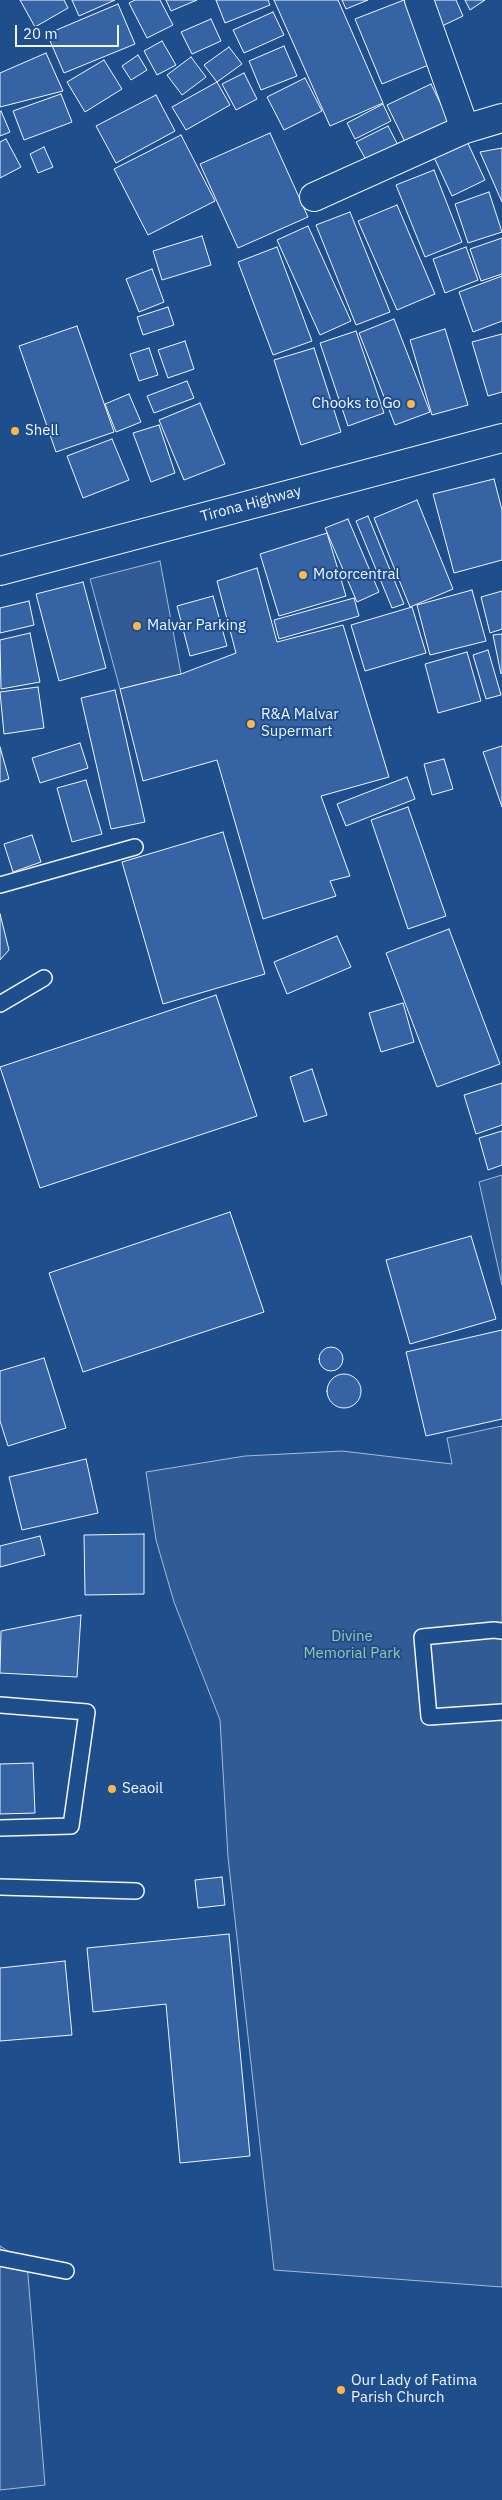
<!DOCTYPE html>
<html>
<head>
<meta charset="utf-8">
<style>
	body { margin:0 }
	#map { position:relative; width:502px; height:2500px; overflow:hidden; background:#1f4e8c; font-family:"IBM Plex Sans",sans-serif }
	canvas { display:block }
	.scale { position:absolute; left:15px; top:25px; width:104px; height:22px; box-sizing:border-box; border:2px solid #f2f6ff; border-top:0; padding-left:6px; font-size:15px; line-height:18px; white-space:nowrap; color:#f2f6ff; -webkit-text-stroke:4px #1f4e8c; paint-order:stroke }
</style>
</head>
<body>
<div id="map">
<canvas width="502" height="2500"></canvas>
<div class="scale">20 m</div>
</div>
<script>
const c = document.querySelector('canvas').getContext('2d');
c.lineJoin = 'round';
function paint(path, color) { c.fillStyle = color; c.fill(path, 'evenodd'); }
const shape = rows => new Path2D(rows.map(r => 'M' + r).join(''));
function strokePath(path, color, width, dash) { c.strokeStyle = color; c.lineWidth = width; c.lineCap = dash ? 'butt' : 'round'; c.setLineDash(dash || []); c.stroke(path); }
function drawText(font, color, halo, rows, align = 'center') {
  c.font = font + ' "IBM Plex Sans",sans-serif'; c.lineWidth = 4; c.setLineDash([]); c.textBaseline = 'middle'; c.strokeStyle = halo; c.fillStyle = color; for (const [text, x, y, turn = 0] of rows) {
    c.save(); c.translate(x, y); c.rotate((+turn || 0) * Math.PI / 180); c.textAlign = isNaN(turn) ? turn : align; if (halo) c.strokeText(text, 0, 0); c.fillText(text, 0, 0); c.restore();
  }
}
const built = shape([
	[160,561,181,674,120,689,90,579,160,561],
	[502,1175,502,1285,479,1182,502,1175],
	[502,1426,502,2287,274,2270,228,1857,220,1720,174,1602,156,1540,146,1472,245,1456,342,1451,452,1464,447,1438,502,1426],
	[0,2246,27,2263,45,2485,0,2490,0,2246]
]);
paint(built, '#305b95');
strokePath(built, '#a8bbd7', 1);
const building = shape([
	[20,0,64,0,68,8,35,27,20,0],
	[72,0,115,0,79,16,72,0],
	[135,0,160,0,173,25,147,38,129,3,135,0],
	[166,0,197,0,171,11,166,0],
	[216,0,268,0,270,5,225,23,216,0],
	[274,0,338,0,383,103,330,126,274,0],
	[342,0,368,0,346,9,342,0],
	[404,0,431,64,382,84,355,19,404,0],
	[427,0,456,0,463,16,440,27,427,0],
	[465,0,485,0,470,10,465,0],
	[118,4,135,44,64,73,47,34,118,4],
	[273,12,284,35,244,53,233,30,273,12],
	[211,19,221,41,192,54,181,32,211,19],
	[162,41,176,65,157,75,144,51,162,41],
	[284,46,297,76,261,90,249,61,284,46],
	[229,47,242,64,217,82,204,65,229,47],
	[46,53,63,91,0,107,0,73,46,53],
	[138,55,147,70,131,80,122,66,138,55],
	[191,57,206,77,182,95,167,75,191,57],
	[104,60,122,89,85,112,67,82,104,60],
	[244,73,257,99,236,110,222,84,244,73],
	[305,78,322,111,284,130,267,97,305,78],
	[217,82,230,105,186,130,172,107,217,82],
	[431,84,450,123,406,144,387,105,431,84],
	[61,94,72,122,24,140,13,111,61,94],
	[156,95,175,131,116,163,96,126,156,95],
	[383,104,391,121,355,139,347,123,383,104],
	[1,111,10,132,0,136,0,112,1,111],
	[388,126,400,149,369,165,356,142,388,126],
	[270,133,308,217,238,248,200,164,270,133],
	[181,135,215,201,148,235,114,169,181,135],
	[465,137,485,180,452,196,432,153,465,137],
	[6,139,21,167,0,178,0,142,6,139],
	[44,147,53,167,38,173,30,154,44,147],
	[502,148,502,202,480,152,502,148],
	[434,170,462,242,425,257,396,185,434,170],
	[489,192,502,232,468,243,455,204,489,192],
	[397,205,435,294,397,310,358,221,397,205],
	[350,212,390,312,356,325,316,225,350,212],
	[308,226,351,321,320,335,277,240,308,226],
	[202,236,211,265,162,280,153,251,202,236],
	[502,238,502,274,481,281,470,249,502,238],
	[277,247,312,341,273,355,238,262,277,247],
	[466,247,478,280,445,293,433,259,466,247],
	[152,269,164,302,139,312,126,279,152,269],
	[502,276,502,321,473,332,459,292,502,276],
	[168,307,174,325,143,335,137,317,168,307],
	[394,319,430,412,395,425,359,333,394,319],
	[77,326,114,432,56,452,19,346,77,326],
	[445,329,468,405,432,415,410,340,445,329],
	[356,331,384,413,348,426,320,343,356,331],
	[502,334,502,392,488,396,472,342,502,334],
	[185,341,194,369,168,378,158,350,185,341],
	[149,348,158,375,139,381,130,354,149,348],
	[314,348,341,432,301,445,274,360,314,348],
	[187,381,194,398,154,413,147,396,187,381],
	[129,394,141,422,116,432,105,404,129,394],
	[200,403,225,464,184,480,159,420,200,403],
	[159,425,175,473,151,482,133,433,159,425],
	[112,439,129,480,83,498,67,456,112,439],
	[494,479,502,510,502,560,454,573,433,494,494,479],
	[417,500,453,589,410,607,374,518,417,500],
	[368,516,404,604,392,608,356,521,368,516],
	[348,519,379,592,357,602,325,528,348,519],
	[327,533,346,596,279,616,260,554,327,533],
	[257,568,277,642,343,625,389,777,321,796,350,876,330,881,336,896,263,919,217,760,143,781,120,689,181,674,236,653,217,581,257,568],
	[83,582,106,668,59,681,36,594,83,582],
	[472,590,486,641,430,655,417,605,472,590],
	[502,591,502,629,490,633,481,597,502,591],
	[213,596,227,646,190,656,177,606,213,596],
	[354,598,359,616,279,639,274,620,354,598],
	[29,601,34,625,0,633,0,608,29,601],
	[412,607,426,653,365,671,351,625,412,607],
	[30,633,40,682,1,689,0,640,30,633],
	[502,634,502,673,501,674,493,635,502,634],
	[488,650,501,695,486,699,473,655,488,650],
	[467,652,481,701,438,713,425,664,467,652],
	[38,687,44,728,4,734,0,692,38,687],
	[115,690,145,822,111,829,81,698,115,690],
	[80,743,88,768,40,783,32,758,80,743],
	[502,746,502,807,483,752,502,746],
	[0,747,9,779,0,782,0,747],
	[444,759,453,789,432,795,424,764,444,759],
	[407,777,415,799,346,826,337,804,407,777],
	[86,780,102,834,72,842,57,788,86,780],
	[408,807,446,916,408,929,371,820,408,807],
	[223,832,265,974,163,1004,122,862,223,832],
	[32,835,41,862,13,872,4,844,32,835],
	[0,914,9,950,0,960,0,914],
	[449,929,500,1064,437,1087,386,953,449,929],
	[337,936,351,967,287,994,274,962,337,936],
	[216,995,257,1116,40,1188,0,1067,216,995],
	[403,1003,414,1042,381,1052,369,1013,403,1003],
	[312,1069,327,1115,304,1122,290,1077,312,1069],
	[502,1083,502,1125,476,1134,464,1095,502,1083],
	[502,1131,502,1165,488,1170,479,1138,502,1131],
	[230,1212,264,1312,83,1372,49,1273,230,1212],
	[471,1236,496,1319,410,1344,386,1260,471,1236],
	[502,1330,502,1419,426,1436,406,1352,502,1330],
	'319 1359a12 12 0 1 1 24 0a12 12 0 1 1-24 0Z',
	[44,1358,66,1428,8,1446,0,1421,0,1371,44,1358],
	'327 1391a17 17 0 1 1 34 0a17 17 0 1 1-34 0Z',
	[86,1459,98,1513,22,1530,9,1477,86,1459],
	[144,1534,144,1594,85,1595,84,1535,144,1534],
	[40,1536,45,1555,0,1567,0,1546,40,1536],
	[81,1615,77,1677,0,1673,1,1631,81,1615],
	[33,1763,35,1813,0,1814,0,1764,33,1763],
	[222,1877,225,1905,198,1908,195,1880,222,1877],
	[229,1934,250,2156,180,2163,166,2004,93,2012,87,1948,229,1934],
	[65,1961,72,2035,0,2041,0,1968,65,1961]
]);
paint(building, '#3563a3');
strokePath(building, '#f2f6ff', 1);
const service = shape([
	[0,885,135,847],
	[0,1004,44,978],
	[502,1631,494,1630,422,1637,429,1717,502,1712],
	[0,1705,87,1712,71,1826,0,1828],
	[0,1887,136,1891],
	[0,2258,66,2271]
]);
const minor = shape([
	[419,0,465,129],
	[314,197,465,129,502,118]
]);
const primary = shape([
	[0,571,502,438]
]);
strokePath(service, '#f2f6ff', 18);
strokePath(minor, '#f2f6ff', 30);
strokePath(primary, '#f2f6ff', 30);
strokePath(service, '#1f4e8c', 15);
strokePath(minor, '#1f4e8c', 28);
strokePath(primary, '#1f4e8c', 28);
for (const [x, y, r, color] of [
	[411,404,5,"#ffb74d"],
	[15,431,5,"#ffb74d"],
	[303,575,5,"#ffb74d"],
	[137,626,5,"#ffb74d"],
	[251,724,5,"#ffb74d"],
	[112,1789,5,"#ffb74d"],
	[341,2390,5,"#ffb74d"]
]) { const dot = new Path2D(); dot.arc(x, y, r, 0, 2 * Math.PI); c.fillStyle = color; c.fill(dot); strokePath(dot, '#1f4e8c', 2); }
drawText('15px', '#f2f6ff', '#1f4e8c', [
	["Chooks to Go",401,404,"right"],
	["Shell",25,431],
	["Motorcentral",313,575],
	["Malvar Parking",147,626],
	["R&A Malvar",261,715],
	["Supermart",261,732],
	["Seaoil",122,1789],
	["Our Lady of Fatima",351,2381],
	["Parish Church",351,2398]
], 'left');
drawText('15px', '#f2f6ff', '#1f4e8c', [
	["Tirona Highway",251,504,-15]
]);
drawText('15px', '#97c8a6', '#1f4e8c', [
	["Divine",352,1637],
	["Memorial Park",352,1654]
]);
</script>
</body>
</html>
